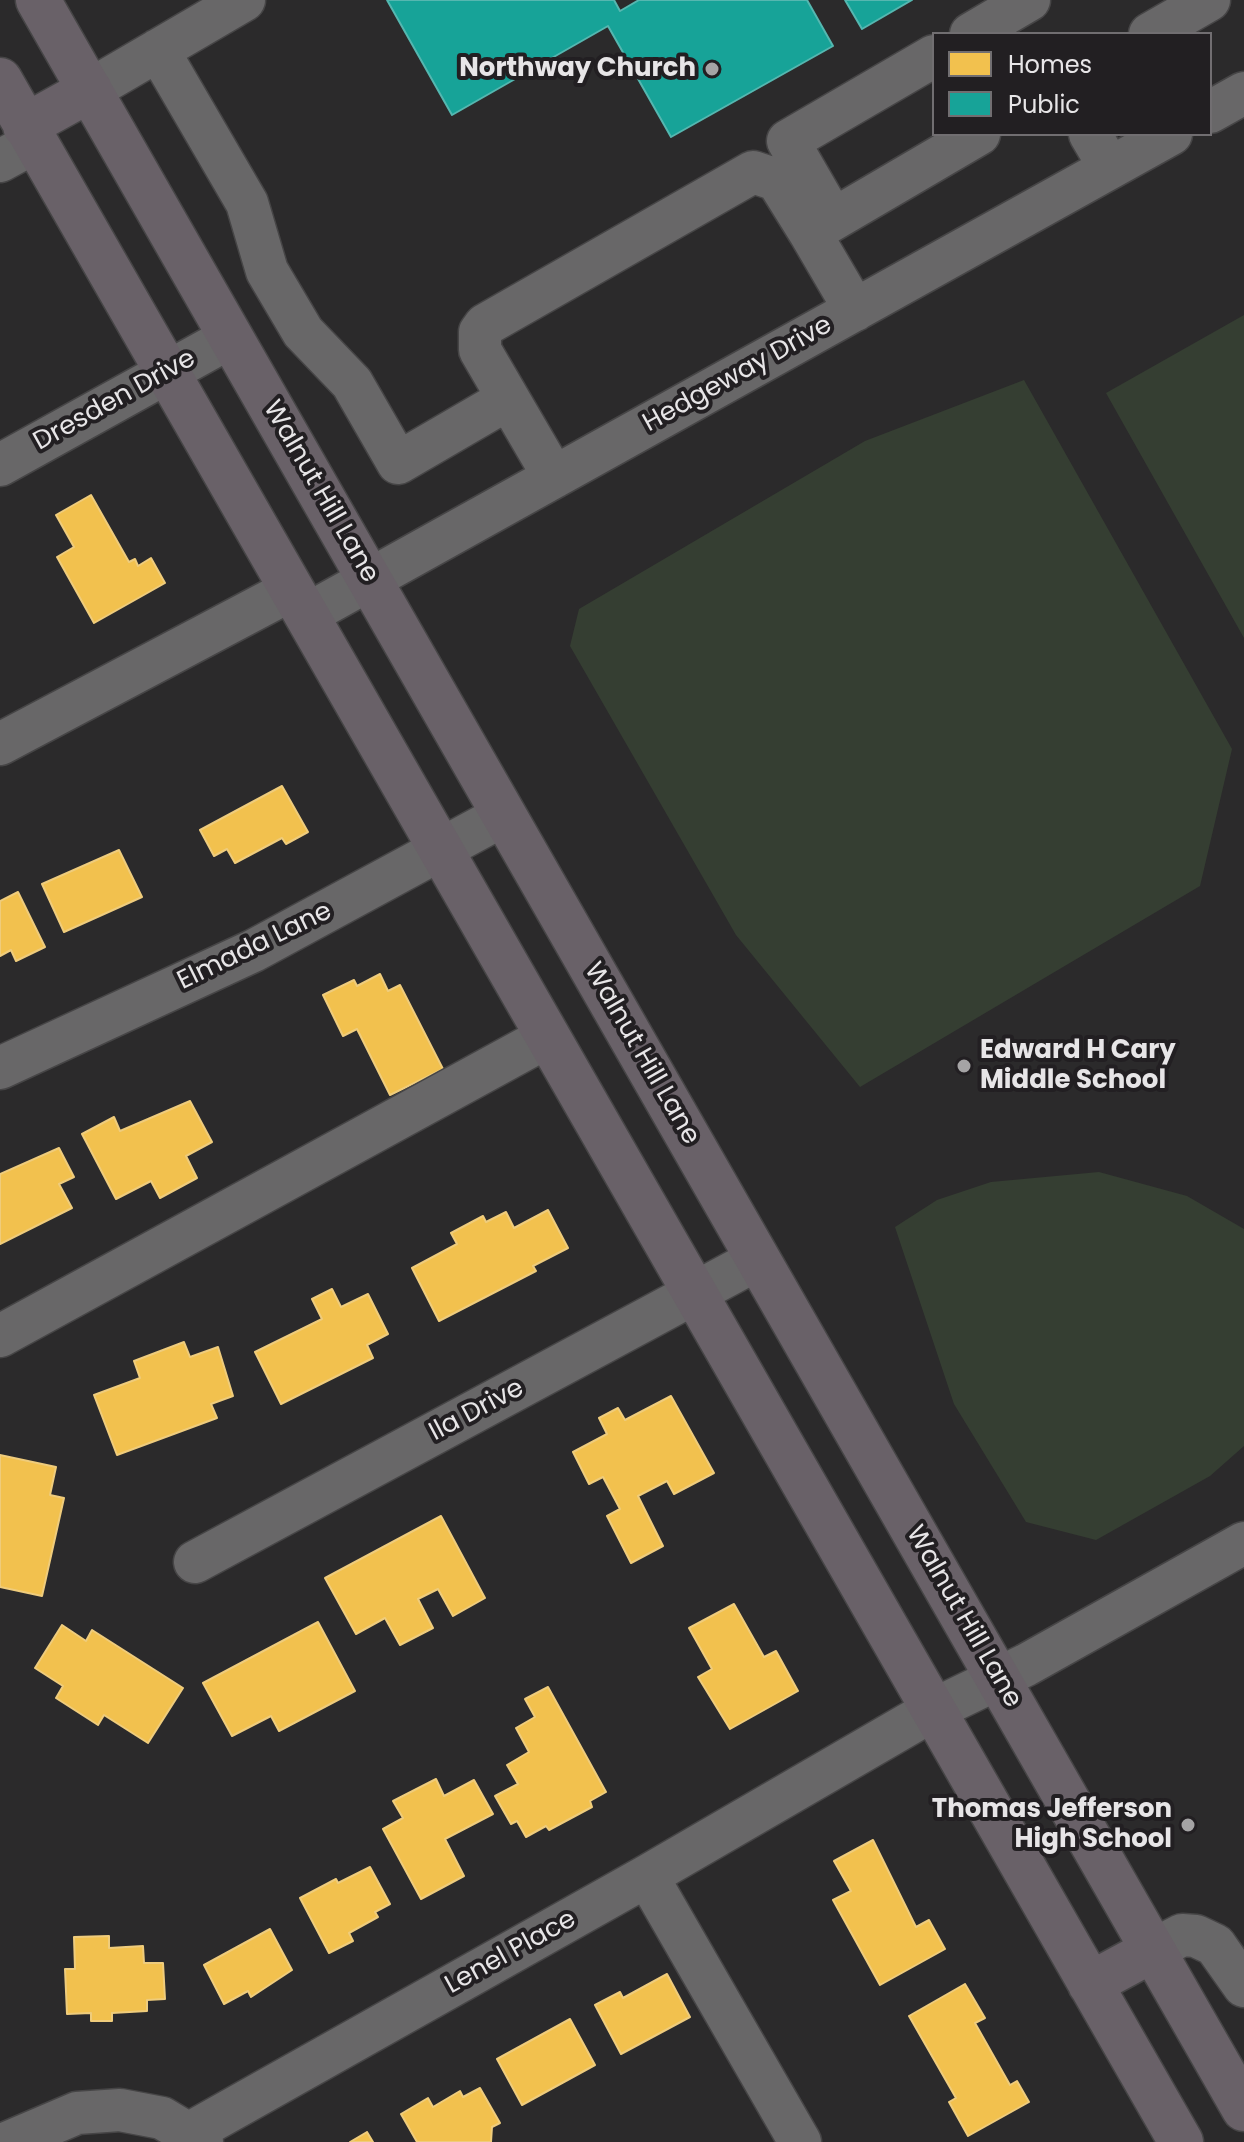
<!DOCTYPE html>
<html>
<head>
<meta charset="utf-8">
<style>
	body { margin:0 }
	#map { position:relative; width:1244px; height:2142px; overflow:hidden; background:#2b2a2b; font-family:Poppins,sans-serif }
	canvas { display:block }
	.legend { position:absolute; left:932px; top:32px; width:280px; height:104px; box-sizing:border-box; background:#221f22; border:2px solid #716e71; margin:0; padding:10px 14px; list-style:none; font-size:24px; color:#e7e5e7 }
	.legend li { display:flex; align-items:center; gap:16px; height:40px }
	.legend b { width:40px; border:2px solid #716e71 }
</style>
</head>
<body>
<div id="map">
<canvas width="1244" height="2142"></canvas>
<ul class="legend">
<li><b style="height:22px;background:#f2c14e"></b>Homes</li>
<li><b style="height:22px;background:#17a398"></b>Public</li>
</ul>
</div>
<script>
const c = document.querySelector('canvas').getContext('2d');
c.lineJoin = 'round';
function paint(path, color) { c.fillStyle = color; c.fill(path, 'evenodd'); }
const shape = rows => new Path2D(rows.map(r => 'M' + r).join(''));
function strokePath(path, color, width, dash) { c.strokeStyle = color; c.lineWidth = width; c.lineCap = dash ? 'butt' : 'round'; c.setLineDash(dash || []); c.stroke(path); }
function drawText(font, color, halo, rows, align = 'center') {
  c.font = font + ' Poppins,sans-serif'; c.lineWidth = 8; c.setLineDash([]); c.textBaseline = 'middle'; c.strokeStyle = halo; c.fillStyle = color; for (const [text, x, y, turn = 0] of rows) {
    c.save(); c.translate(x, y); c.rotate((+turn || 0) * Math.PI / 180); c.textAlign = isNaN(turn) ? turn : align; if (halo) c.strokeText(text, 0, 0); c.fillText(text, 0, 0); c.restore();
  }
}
paint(shape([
	[1244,315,1244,638,1106,393],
	[1024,380,1232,749,1200,886,860,1087,736,935,570,646,579,609,865,441],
	[1099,1172,1187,1196,1244,1229,1244,1446,1210,1476,1096,1540,1026,1522,954,1404,895,1227,937,1200,991,1182]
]), '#353e32');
const homes = shape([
	[91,495,129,562,135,559,138,566,151,558,165,583,94,623,57,557,74,547,56,515,91,495],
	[282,786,308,832,286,844,282,838,235,863,227,849,214,856,200,830,282,786],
	[119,850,142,897,64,932,42,884,119,850],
	[18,892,45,947,16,961,11,950,0,956,0,901,18,892],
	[380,974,388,991,400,985,443,1069,390,1095,357,1029,343,1036,323,995,354,980,357,986,380,974],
	[190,1101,212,1142,186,1156,197,1178,160,1198,151,1181,116,1199,82,1134,114,1117,120,1131,190,1101],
	[59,1148,74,1177,59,1184,72,1208,0,1244,0,1174,59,1148],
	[548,1210,568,1248,533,1266,536,1271,439,1321,412,1268,457,1244,451,1233,483,1216,486,1222,506,1212,514,1228,548,1210],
	[332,1289,341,1307,368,1294,388,1334,367,1345,373,1358,281,1404,255,1352,322,1319,312,1299,332,1289],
	[184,1342,190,1357,218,1347,233,1396,211,1404,217,1418,117,1455,94,1395,140,1378,134,1361,184,1342],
	[671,1396,714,1473,674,1494,667,1481,638,1496,663,1546,631,1563,607,1516,620,1509,603,1477,589,1484,573,1452,607,1434,599,1418,618,1408,625,1420,671,1396],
	[0,1455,56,1467,50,1495,64,1498,42,1596,0,1587,0,1455],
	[441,1516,485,1598,453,1616,438,1589,418,1599,433,1628,400,1645,385,1618,356,1634,325,1578,441,1516],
	[734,1604,764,1657,776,1651,798,1691,730,1729,698,1677,712,1669,689,1628,734,1604],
	[318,1622,355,1691,279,1731,271,1716,232,1736,203,1683,318,1622],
	[62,1625,86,1641,92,1630,183,1688,148,1743,104,1715,98,1725,56,1698,63,1686,35,1668,62,1625],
	[548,1687,606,1792,590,1801,592,1807,549,1830,546,1826,526,1837,517,1821,511,1824,495,1796,518,1784,507,1765,529,1752,516,1728,535,1717,525,1699,548,1687],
	[436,1779,444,1796,474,1780,493,1814,445,1839,464,1876,421,1899,383,1829,403,1818,393,1801,436,1779],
	[873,1840,916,1927,929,1920,945,1949,880,1985,833,1900,851,1891,834,1861,873,1840],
	[370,1867,390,1904,375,1912,378,1917,349,1933,353,1941,329,1953,300,1898,336,1879,338,1883,370,1867],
	[270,1929,292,1970,251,1997,248,1991,224,2004,204,1965,270,1929],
	[109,1936,109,1948,143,1946,144,1963,163,1963,165,1999,147,2000,147,2011,112,2013,112,2021,91,2021,91,2013,67,2014,65,1969,75,1969,74,1937,109,1936],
	[667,1974,690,2017,621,2054,595,2005,620,1992,623,1998,667,1974],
	[965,1984,985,2018,975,2023,1010,2085,1017,2081,1029,2102,968,2136,949,2102,956,2098,909,2016,965,1984],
	[570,2019,595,2065,522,2105,497,2059,570,2019],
	[480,2088,500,2123,492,2127,491,2142,417,2142,401,2114,428,2098,433,2107,460,2091,463,2097,480,2088],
	[367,2132,373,2142,350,2142,367,2132]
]);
paint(homes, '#f2c14e');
strokePath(homes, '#efcc7c', 2);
const public = shape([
	[387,0,614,0,620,11,639,0,807,0,833,46,671,137,608,26,452,115,387,0],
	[845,0,912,0,862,29,845,0]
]);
paint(public, '#17a398');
strokePath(public, '#55b7b0', 2);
const minor = shape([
	[971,34,1029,0],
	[1150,34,1209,0],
	[158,50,247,203,267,271,303,332,352,383,398,463,508,399],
	[90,90,244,0],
	[1210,112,1244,93],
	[1090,134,1110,168],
	[0,161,35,142],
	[829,212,788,141,934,56],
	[855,310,810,233,979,134],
	[0,465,231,337],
	[554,477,480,350,480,332,485,325,753,172,777,180,810,233],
	[306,615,1171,134],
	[0,744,291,590],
	[0,1068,253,951,504,815],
	[0,1336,547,1037],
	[195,1562,758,1259],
	[647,1876,800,2142],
	[1153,1950,1182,1935,1196,1936,1215,1945,1244,1986],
	[190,2133,647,1876,933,1710,1026,1665,1244,1543],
	[9,2142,77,2113,120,2110,162,2118,202,2142]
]);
const major = shape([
	[38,0,1244,2109],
	[0,80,1181,2142],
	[25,126,90,90],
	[1090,1984,1153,1950]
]);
strokePath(minor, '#464546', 45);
strokePath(major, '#464546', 47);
strokePath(minor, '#686768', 42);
strokePath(major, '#696168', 44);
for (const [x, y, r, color] of [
	[712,69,8,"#a5a4a5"],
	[964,1066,8,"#a5a4a5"],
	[1188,1825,8,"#a5a4a5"]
]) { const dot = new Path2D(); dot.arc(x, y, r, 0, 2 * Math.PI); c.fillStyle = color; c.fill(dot); strokePath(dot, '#221f22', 3); }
drawText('bold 26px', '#e7e5e7', '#221f22', [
	["Northway Church",696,69],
	["Edward H Cary",980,1051,"left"],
	["Middle School",980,1081,"left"],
	["Thomas Jefferson",1172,1810],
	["High School",1172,1840]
], 'right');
drawText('26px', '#e7e5e7', '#221f22', [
	["Hedgeway Drive",738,375,-29],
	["Dresden Drive",115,401,-29],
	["Walnut Hill Lane",320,492,60],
	["Elmada Lane",255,947,-26],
	["Walnut Hill Lane",641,1054,60],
	["Ila Drive",477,1411,-28],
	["Walnut Hill Lane",963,1617,60],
	["Lenel Place",511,1953,-29]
]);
</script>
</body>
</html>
